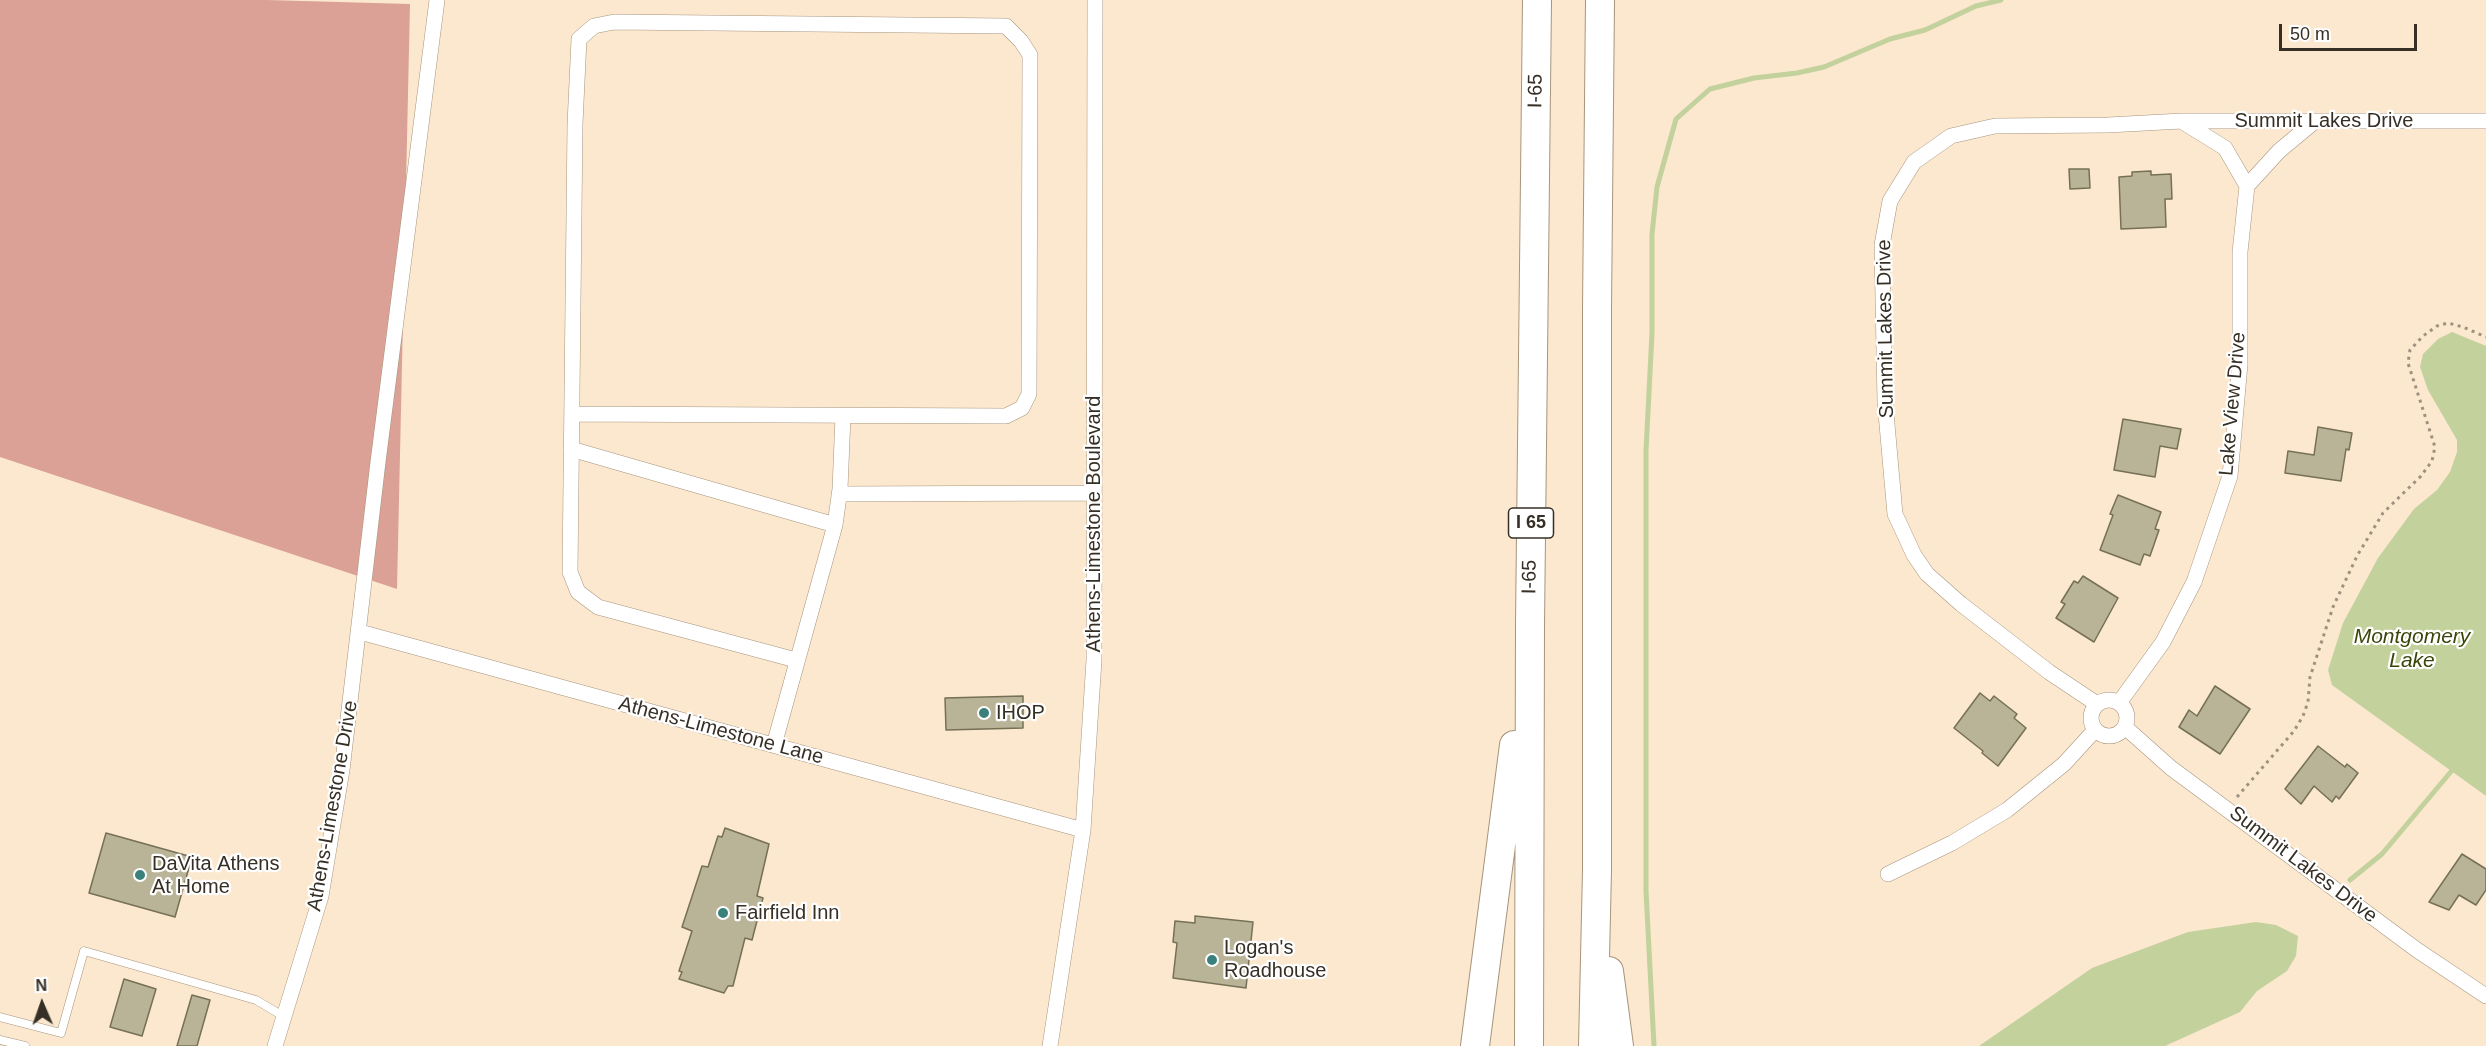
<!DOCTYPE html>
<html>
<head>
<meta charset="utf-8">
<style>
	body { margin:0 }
	#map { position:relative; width:2486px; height:1046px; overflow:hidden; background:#fbe8cf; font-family:Helvetica,sans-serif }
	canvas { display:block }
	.north { position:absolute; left:12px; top:974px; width:60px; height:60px; -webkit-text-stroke:4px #fff; paint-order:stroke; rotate:358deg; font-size:16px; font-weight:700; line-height:24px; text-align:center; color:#362f25 }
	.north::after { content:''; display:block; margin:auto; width:21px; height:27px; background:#362f25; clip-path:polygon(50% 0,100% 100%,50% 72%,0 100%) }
	.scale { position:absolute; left:2279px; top:24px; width:138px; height:27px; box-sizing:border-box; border:3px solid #362f25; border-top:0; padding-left:8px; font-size:18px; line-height:21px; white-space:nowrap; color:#362f25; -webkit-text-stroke:4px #fff; paint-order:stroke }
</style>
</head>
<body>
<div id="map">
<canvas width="2486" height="1046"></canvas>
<div class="north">N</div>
<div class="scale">50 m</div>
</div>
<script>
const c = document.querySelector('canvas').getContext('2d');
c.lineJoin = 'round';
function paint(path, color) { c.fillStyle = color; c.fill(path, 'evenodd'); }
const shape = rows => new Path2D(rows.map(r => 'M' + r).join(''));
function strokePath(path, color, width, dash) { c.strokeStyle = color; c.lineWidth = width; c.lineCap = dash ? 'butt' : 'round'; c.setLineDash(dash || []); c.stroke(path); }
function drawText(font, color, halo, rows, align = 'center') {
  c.font = font + ' Helvetica,sans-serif'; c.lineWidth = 4.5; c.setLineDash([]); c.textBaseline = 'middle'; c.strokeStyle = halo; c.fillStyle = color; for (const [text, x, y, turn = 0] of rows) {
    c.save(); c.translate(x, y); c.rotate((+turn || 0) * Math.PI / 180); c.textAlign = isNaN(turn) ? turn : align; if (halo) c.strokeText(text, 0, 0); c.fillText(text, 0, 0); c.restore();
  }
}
paint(shape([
	[0,0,267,0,410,4,397,589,0,457]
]), '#dba197');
paint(shape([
	[2452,332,2486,346,2486,796,2332,685,2328,670,2343,623,2378,558,2414,509,2437,490,2450,472,2457,452,2457,440,2428,390,2420,367,2423,354,2438,339],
	[2256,922,2276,925,2298,936,2296,956,2287,971,2257,991,2240,1012,2165,1046,1979,1046,2092,968,2188,932]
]), '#c3d19d');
strokePath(shape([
	[2350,880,2382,854,2454,768],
	[1654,1046,1646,891,1646,451,1652,333,1652,234,1657,187,1676,119,1710,89,1754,78,1797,73,1824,67,1890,39,1925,30,1976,6,2001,0]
]), '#c3d19d', 5);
const building = shape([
	[2069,169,2089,169,2090,188,2070,189,2069,169],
	[2151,171,2151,175,2171,174,2172,199,2165,199,2166,227,2121,229,2119,177,2132,176,2132,172,2151,171],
	[2123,419,2181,429,2177,449,2160,446,2155,477,2114,470,2123,419],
	[2318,427,2352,433,2349,450,2346,449,2341,481,2285,473,2288,451,2314,455,2318,427],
	[2118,495,2161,512,2155,529,2159,530,2150,556,2144,554,2140,565,2100,550,2113,515,2110,514,2118,495],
	[2083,576,2118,598,2094,642,2056,618,2065,604,2061,602,2074,581,2078,583,2083,576],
	[2215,686,2250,709,2220,754,2179,727,2189,710,2197,716,2215,686],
	[1980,693,1990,701,1994,696,2017,714,2014,718,2026,728,1998,766,1982,753,1983,751,1954,728,1980,693],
	[1023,696,1023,728,946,730,945,698,1023,696],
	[2318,746,2345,767,2347,764,2358,773,2339,799,2336,796,2332,802,2314,786,2301,804,2285,789,2318,746],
	[725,828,769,844,757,896,763,898,752,940,745,938,733,986,728,986,724,993,679,979,682,972,679,971,692,931,682,927,702,866,708,867,718,836,722,837,725,828],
	[106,833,192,857,175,917,89,893,106,833],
	[2462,854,2486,869,2486,890,2476,905,2459,895,2449,910,2429,902,2462,854],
	[1195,916,1253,922,1246,988,1173,978,1177,943,1173,942,1175,921,1195,923,1195,916],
	[124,979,156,989,142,1036,110,1027,124,979],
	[192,995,210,1000,197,1046,177,1046,192,995]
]);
paint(building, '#b9b498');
strokePath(building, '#757056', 1.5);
const service = shape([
	[0,1017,61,1033,84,951,256,1000,283,1016],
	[0,1040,25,1046]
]);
const minor = shape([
	[2183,122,2225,148,2247,186],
	[572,414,1006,416,1022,408,1029,394,1030,55,1021,41,1006,26,614,22,594,26,579,39,575,124,570,572,578,592,598,607,796,660],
	[571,449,835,525],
	[839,494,1094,493],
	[360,632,1083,830],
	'2091 718a18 18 0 1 1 36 0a18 18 0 1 1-36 0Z',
	[2119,703,2163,642,2194,582,2230,476,2240,364,2240,252,2247,186,2279,151,2315,121],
	[2097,704,2049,672,1961,604,1927,574,1914,555,1895,514,1885,402,1882,245,1890,201,1914,162,1951,136,1995,126,2108,125,2182,121,2486,121],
	[2125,727,2171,768,2417,950,2486,996],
	[774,745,835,525,840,489,843,416],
	[1888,874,1952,843,2007,810,2064,764,2095,730],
	[275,1046,321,896,342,770,378,462,437,0],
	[1050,1046,1083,830,1094,660,1095,0]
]);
const motorway = shape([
	[1609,971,1619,1046],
	[1475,1046,1514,745],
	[1529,1046,1530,624,1537,0],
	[1593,1046,1597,870,1597,309,1600,0]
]);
strokePath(service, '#a7957e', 9);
strokePath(minor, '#a7957e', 16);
strokePath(motorway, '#a7957e', 30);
strokePath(shape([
	[2237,797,2294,731,2303,716,2308,702,2310,677,2333,607,2357,556,2383,513,2421,476,2432,461,2435,447,2408,363,2410,350,2423,336,2437,326,2448,323,2463,327,2486,337]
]), '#9f917f', 3, [3, 4.5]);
strokePath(service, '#fff', 8);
strokePath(minor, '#fff', 15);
strokePath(motorway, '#fff', 28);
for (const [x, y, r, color] of [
	[984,713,6,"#3a817c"],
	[140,875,6,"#3a817c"],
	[723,913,6,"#3a817c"],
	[1212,960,6,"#3a817c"]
]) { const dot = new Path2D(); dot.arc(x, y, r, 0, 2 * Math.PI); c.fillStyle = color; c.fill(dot); strokePath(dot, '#fff', 2); }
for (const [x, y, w] of [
	[1531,523,45]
]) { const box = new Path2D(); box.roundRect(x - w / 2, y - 15, w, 30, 4.5); c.fillStyle = '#fff'; c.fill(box); strokePath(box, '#362f25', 1.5); }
drawText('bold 18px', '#362f25', null, [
	["I 65",1531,523]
]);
drawText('20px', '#362f25', '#fff', [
	["I-65",1536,91,-89],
	["Summit Lakes Drive",2324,121],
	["Summit Lakes Drive",1886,329,-91],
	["Lake View Drive",2233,404,-85],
	["Athens-Limestone Boulevard",1094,524,-90],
	["I-65",1530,577,-89],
	["Athens-Limestone Lane",721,731,15],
	["Athens-Limestone Drive",333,806,-80],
	["Summit Lakes Drive",2303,865,37]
]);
drawText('20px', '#362f25', '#fff', [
	["IHOP",996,713],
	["DaVita Athens",152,864],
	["At Home",152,887],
	["Fairfield Inn",735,913],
	["Logan's",1224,948],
	["Roadhouse",1224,971]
], 'left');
drawText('italic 21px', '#3b460a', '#fff', [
	["Montgomery",2412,637],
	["Lake",2412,661]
]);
</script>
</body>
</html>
